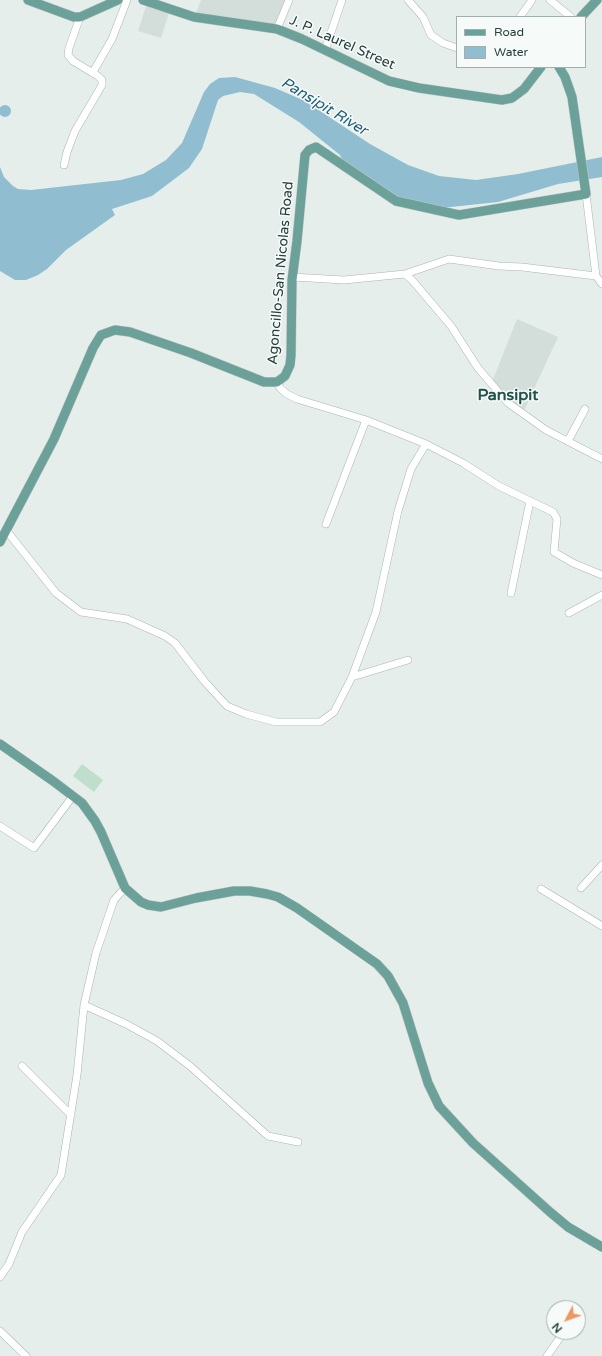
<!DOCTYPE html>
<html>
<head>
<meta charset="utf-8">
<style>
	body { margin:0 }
	#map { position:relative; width:602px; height:1356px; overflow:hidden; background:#e5eeeb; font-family:"Varela Round",sans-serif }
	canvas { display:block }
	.legend { position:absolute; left:456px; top:16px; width:130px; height:52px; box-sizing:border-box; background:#f6faf9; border:1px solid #a2afad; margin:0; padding:5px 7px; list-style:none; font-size:12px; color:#253f3c }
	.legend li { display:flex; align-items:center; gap:8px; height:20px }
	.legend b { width:20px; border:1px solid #a2afad }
	.north { position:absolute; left:546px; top:1300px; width:40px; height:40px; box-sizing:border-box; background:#f6faf9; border:1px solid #a2afad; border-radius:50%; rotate:229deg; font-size:11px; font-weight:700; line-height:16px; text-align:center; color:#253f3c }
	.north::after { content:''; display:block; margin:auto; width:14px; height:18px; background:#ed9764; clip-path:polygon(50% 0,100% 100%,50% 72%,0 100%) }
</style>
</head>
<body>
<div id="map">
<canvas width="602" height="1356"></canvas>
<ul class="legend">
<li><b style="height:5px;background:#6ca19a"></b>Road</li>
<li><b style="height:11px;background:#90bed0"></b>Water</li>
</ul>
<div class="north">N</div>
</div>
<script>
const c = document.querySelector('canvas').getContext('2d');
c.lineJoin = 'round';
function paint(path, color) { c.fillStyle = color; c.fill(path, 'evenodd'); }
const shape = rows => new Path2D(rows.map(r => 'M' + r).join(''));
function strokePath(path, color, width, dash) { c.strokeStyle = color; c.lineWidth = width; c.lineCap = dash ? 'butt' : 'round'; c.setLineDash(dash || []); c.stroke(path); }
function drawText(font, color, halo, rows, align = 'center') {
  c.font = font + ' "Varela Round",sans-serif'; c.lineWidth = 3; c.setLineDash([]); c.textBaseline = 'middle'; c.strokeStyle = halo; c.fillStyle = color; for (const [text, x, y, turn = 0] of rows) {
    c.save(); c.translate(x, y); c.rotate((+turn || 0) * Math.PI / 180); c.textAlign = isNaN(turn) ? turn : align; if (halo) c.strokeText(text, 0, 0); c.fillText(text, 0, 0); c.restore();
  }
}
paint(shape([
	[201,0,287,0,277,26,195,15],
	[146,6,169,13,161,38,138,31],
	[517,319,558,337,523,413,509,400,492,382]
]), '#d3deda');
paint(shape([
	[82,764,103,780,94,792,73,776]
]), '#bfdecb');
paint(shape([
	[235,77,275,88,305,101,370,144,408,165,439,176,476,180,518,174,602,157,602,177,558,184,498,202,451,207,415,207,390,198,344,164,340,155,299,122,254,94,240,92,223,96,218,100,202,149,189,168,152,196,112,209,115,215,66,250,47,269,38,275,26,280,15,280,0,271,0,167,4,177,13,186,18,189,31,190,121,180,143,174,166,160,182,143,204,92,210,84,219,78],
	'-1 111a6 6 0 1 1 12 0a6 6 0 1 1-12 0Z'
]), '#90bed0');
const minor = shape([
	[408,0,423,17,431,35,443,43,457,48],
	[550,0,571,17],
	[520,17,532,0],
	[277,29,289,0],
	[325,50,342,0],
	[93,72,112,39,127,0],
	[64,165,67,152,75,131,102,85,102,80,98,76,73,61,68,55,69,48,80,17],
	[586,194,596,276],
	[405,274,449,259,499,266,522,267,596,276,602,284],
	[292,277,344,280,405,274,412,280,451,326,478,368,508,403,546,430,602,459],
	[277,382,280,388,287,394,297,399,366,420,426,444,463,463,499,486,553,512,557,519,554,552,573,563,602,575],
	[568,441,585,409],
	[326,524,366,420],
	[6,530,56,593,81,612,127,619,165,636,175,643,205,682,227,706,246,714,276,722,320,722,334,712,352,677,376,612,398,511,411,469,426,444],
	[511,593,530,501],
	[569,613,602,595],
	[352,677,408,660],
	[0,826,34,848,73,796],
	[581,888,602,865],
	[541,889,602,926],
	[84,1005,126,1024,157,1041,190,1066,268,1136,298,1142],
	[22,1066,71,1115],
	[0,1277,9,1264,22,1232,61,1175,77,1075,84,1005,96,953,114,900,125,888],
	[0,1331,26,1356],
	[547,1356,564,1332]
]);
const major = shape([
	[28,0,74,17,80,17,118,0],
	[143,0,194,17,277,29,302,39,389,81,419,88,502,100,512,98,524,89,541,67],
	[581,17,597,0],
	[0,542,54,439,93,348,101,335,115,330,130,332,191,353,264,382,277,382,285,376,290,365,291,355,292,280,297,241,305,155,309,150,316,147,396,201,459,215,586,194,572,97,565,77,559,67],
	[0,744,53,781,82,803,95,821,101,832,125,888,141,902,148,905,161,907,196,898,234,891,250,891,267,894,278,897,297,908,377,964,388,976,403,1003,428,1083,439,1106,473,1143,550,1212,568,1227,602,1247]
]);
strokePath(minor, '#a8b6b3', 8);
strokePath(major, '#c2c9c8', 10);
strokePath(minor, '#fff', 7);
strokePath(major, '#6ca19a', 9);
drawText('14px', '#253f3c', '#f6faf9', [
	["J. P. Laurel Street",342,43,24],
	["Agoncillo-San Nicolas Road",281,273,-85]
]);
drawText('italic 15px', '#20607a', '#f6faf9', [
	["Pansipit River",324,107,31]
]);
drawText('bold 16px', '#21514b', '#f6faf9', [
	["Pansipit",508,396]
]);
</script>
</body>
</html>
